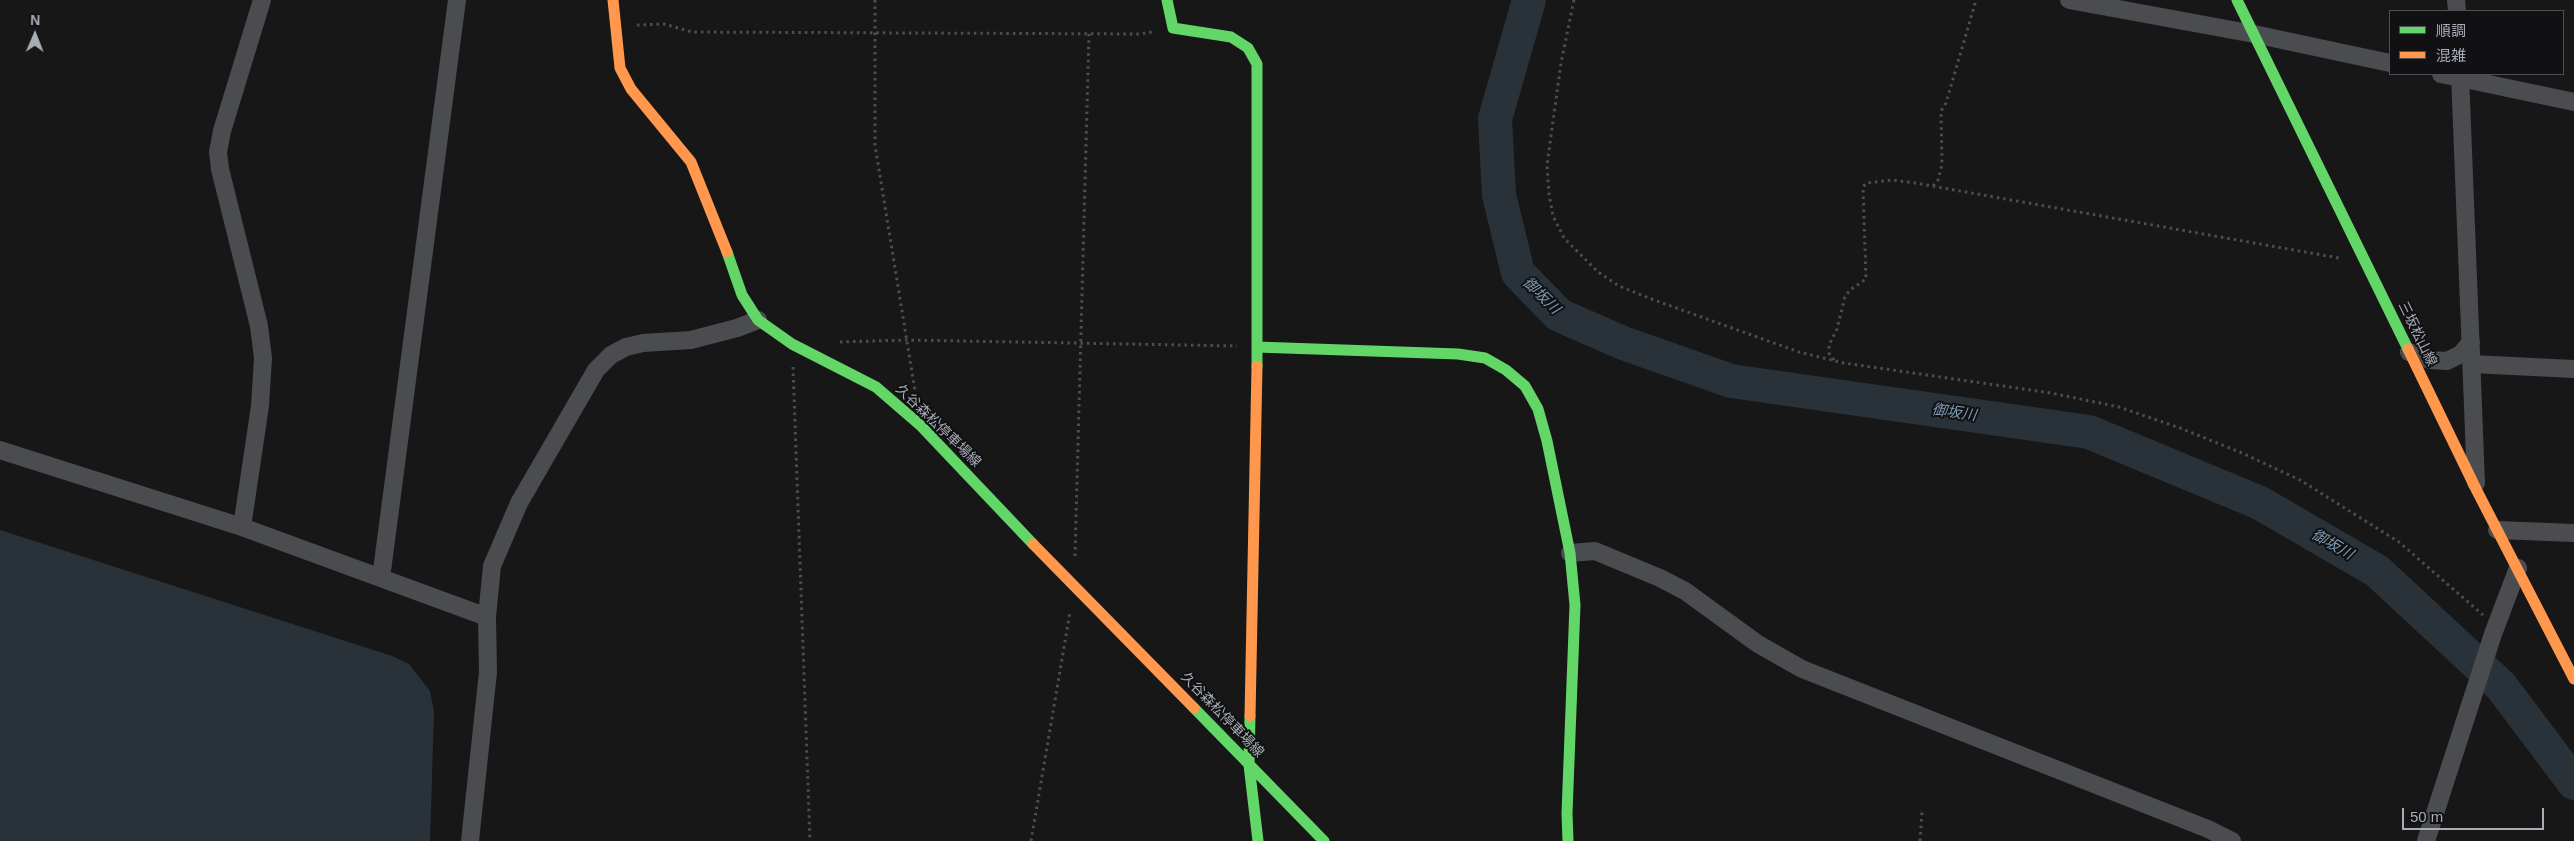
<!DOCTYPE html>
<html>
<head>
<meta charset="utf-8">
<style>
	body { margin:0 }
	#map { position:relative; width:2574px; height:841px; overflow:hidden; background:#171717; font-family:Arial,"Noto Sans JP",sans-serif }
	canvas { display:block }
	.legend { position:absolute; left:2389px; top:10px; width:175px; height:65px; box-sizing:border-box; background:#111113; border:1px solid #4d4f55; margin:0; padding:6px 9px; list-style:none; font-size:15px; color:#a8adb8 }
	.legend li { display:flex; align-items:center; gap:10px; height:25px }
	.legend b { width:25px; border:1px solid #4d4f55 }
	.north { position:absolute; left:10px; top:10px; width:50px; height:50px; -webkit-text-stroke:4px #111113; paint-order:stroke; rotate:1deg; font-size:14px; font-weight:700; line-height:20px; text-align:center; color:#a8adb8 }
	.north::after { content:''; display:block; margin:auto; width:18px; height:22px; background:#a8adb8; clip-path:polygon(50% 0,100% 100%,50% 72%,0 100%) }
	.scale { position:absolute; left:2402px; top:808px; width:142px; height:22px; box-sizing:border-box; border:2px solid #a8adb8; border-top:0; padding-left:6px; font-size:15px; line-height:18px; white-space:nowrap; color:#a8adb8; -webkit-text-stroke:4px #111113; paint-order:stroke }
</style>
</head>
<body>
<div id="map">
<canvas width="2574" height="841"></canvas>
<ul class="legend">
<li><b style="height:6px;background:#63d668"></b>順調</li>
<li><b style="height:6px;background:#ff974d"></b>混雑</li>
</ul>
<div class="north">N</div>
<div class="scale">50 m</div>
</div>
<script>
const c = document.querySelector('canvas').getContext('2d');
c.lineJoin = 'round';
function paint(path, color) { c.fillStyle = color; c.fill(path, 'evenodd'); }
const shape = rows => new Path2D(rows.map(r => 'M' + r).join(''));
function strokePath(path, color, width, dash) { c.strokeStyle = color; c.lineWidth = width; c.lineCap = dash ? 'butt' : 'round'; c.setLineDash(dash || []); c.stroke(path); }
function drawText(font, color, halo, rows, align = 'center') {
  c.font = font + ' Arial,"Noto Sans JP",sans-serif'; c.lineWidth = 4; c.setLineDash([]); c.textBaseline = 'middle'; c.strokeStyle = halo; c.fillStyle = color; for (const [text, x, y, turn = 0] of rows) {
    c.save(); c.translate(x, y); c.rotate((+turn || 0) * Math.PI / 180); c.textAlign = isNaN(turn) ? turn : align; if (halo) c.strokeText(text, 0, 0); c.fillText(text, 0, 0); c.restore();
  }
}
paint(shape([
	[0,530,392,656,409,664,430,691,434,712,430,841,0,841]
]), '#2a3239');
strokePath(shape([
	[1529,0,1495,119,1499,195,1518,273,1559,315,1623,343,1731,381,2089,432,2260,503,2377,571,2501,686,2574,783]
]), '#2a3239', 34);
strokePath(shape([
	[875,0,875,145,915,391],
	[1574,0,1561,63,1547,165,1549,194,1553,216,1564,238,1598,272,1619,286,1654,300,1799,352,1844,363,2051,393,2119,407,2180,428,2242,453,2300,480,2399,542,2483,615],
	[637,25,664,24,692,32,1140,34,1152,32],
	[1933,186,1938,180,1942,165,1941,111,1946,103,1976,0],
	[840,342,906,340,1237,346],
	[1834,360,1829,353,1829,345,1837,329,1845,297,1850,290,1866,279,1863,187,1866,183,1892,180,1915,183,2339,258],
	[793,367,810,841],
	[1075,556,1089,34],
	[1031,841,1070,612],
	[1920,841,1922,812]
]), '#4d4e52', 3, [2.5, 4]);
strokePath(shape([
	[2069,0,2254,34,2390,63],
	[2456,0,2457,11],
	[2441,74,2574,102],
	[2460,74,2476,483],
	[2409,352,2430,360,2447,361,2461,354,2471,342],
	[2472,364,2574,369],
	[0,450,242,527,487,617],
	[242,527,260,406,263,358,259,326,220,169,218,152,222,131,262,0],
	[2497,530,2574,533],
	[1570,553,1595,551,1660,578,1685,591,1758,644,1802,669,2208,829,2232,841],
	[381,578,457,0],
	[470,841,488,672,487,617,492,566,519,503,596,370,611,355,626,347,643,343,691,340,737,328,758,320],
	[2426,841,2493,634,2518,568]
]), '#4b4c50', 18);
strokePath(shape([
	[1167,0,1173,28,1231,37,1248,48,1257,64,1257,366],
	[2237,0,2408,349],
	[727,252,742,295,758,320,792,344,876,387,920,425,1033,544],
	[1257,347,1458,354,1485,358,1506,370,1525,386,1538,409,1547,441,1570,553,1575,605,1567,813,1568,841],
	[1194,708,1324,841],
	[1250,716,1249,765,1258,841]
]), '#63d668', 11);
strokePath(shape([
	[613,0,620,68,631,89,691,162,727,252],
	[2408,349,2477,491,2574,679],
	[1033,544,1194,708],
	[1250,716,1257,366]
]), '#ff974d', 11);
drawText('14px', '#a8adb8', '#111113', [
	["三坂松山線",2417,334,64],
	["久谷森松停車場線",938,426,44],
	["久谷森松停車場線",1222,715,46]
]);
drawText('italic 15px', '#7f9bb3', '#111113', [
	["御坂川",1541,296,44],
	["御坂川",1954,413,8],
	["御坂川",2332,545,30]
]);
</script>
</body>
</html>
